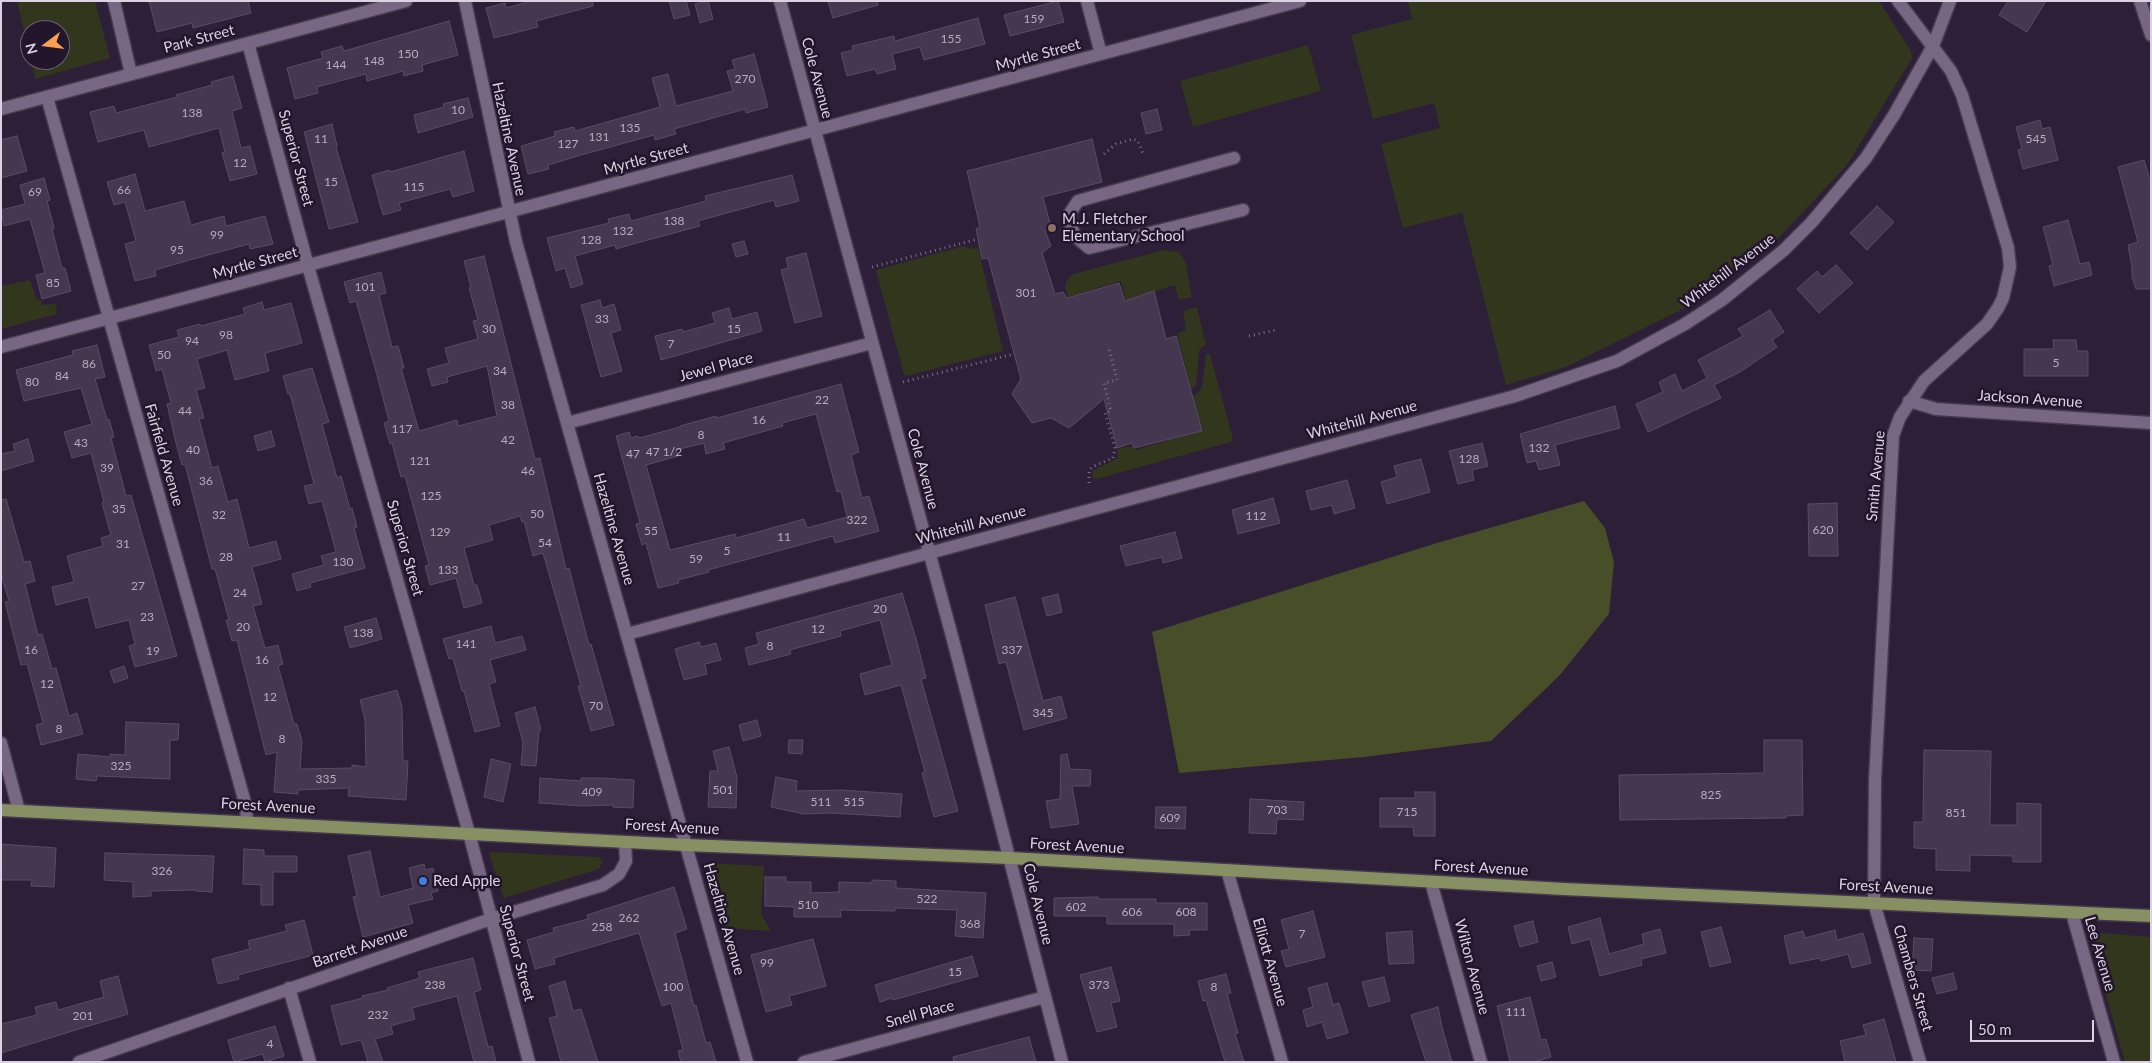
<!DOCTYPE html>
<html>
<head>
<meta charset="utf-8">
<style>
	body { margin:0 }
	#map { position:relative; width:2152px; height:1063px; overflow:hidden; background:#2d1f37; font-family:Lato,sans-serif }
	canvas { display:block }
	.frame { position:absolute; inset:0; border:2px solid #dbd3e3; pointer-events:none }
	.north { position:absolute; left:20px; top:20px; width:50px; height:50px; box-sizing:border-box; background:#23152c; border:1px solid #6d6175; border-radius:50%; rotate:255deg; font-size:14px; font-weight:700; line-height:20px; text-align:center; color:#dbd3e3 }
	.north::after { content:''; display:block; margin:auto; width:18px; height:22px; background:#fa9f4f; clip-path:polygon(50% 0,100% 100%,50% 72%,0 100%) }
	.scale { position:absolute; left:1970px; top:1020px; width:124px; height:22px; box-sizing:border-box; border:2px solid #dbd3e3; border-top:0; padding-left:6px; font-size:15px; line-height:18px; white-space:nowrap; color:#dbd3e3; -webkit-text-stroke:4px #23152c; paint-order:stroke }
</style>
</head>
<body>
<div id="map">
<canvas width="2152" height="1063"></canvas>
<div class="frame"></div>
<div class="north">N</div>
<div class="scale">50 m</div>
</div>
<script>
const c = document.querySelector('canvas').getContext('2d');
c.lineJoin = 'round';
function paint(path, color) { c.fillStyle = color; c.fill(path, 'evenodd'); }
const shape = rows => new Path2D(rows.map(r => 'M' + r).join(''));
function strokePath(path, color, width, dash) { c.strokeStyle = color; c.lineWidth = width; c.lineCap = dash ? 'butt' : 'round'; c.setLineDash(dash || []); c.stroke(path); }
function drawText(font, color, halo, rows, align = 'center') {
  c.font = font + ' Lato,sans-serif'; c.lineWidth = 5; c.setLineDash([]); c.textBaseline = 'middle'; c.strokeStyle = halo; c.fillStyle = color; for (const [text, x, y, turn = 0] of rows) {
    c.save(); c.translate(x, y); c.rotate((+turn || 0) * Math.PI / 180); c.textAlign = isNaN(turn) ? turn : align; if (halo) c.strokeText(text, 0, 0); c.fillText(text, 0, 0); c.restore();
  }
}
paint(shape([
	[17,1,95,1,110,58,35,79,31,60,60,60,60,30,30,30,30,57],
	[1408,1,1879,1,1911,51,1912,58,1847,165,1776,241,1685,308,1566,367,1506,385,1462,213,1403,228,1381,144,1440,128,1434,103,1373,119,1351,35,1412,19],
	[1308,45,1321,91,1193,127,1180,81],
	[964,246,972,249,978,247,1003,351,906,376,904,375,876,270],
	[1164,250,1179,252,1183,258,1186,264,1192,297,1180,300,1178,298,1175,285,1126,300,1121,281,1068,297,1065,286,1067,280,1073,274],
	[30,280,37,300,41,300,42,305,56,304,57,314,1,329,1,286],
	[1197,307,1206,345,1202,347,1199,352,1196,386,1191,389,1177,334,1186,330,1183,311],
	[1206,354,1210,354,1233,439,1231,442,1096,479,1093,478,1092,474,1094,470,1117,459,1118,449,1132,446,1136,450,1202,431,1193,397,1202,388],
	[492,852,599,857,603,861,599,869,504,898,489,854],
	[707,863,764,866,761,914,771,931,726,928],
	[2088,932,2151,937,2151,1062,2125,1062]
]), '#31361c');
paint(shape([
	[1584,501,1605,528,1614,562,1609,614,1559,676,1491,741,1364,757,1179,773,1152,632,1437,543]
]), '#484f28');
const building = shape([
	[149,1,248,1,251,13,193,28,192,23,157,32,149,1],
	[531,1,593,1,593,6,536,21,538,27,494,38,486,8,505,3,506,8,531,1],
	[669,1,686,1,690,15,674,19,669,1],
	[708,1,713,19,700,23,695,4,708,1],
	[828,1,877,1,878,5,833,18,828,1],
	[1058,1,1064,22,1010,36,1004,15,1058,1],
	[2008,1,2046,1,2027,32,1999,15,2008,1],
	[978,18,985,44,924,60,920,47,892,54,896,69,877,74,875,69,847,76,841,53,853,50,852,46,894,36,895,41,978,18],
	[449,21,458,55,422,65,423,71,404,76,403,71,367,81,366,74,317,87,318,93,295,99,287,68,323,58,321,52,342,46,344,51,449,21],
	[754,54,768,107,746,113,745,109,674,129,676,134,655,140,654,135,581,155,548,165,549,169,528,174,521,146,555,136,554,132,574,127,575,131,660,107,652,78,668,74,676,106,733,91,727,71,735,69,732,60,754,54],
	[233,76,242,108,232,111,241,148,250,146,257,174,230,181,222,153,225,152,219,128,149,147,144,130,98,142,90,112,114,106,116,113,177,97,176,95,212,85,211,82,233,76],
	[468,98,473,117,418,133,414,115,444,107,443,104,468,98],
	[1157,109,1162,130,1146,134,1141,113,1157,109],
	[2040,120,2042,129,2050,127,2058,160,2023,169,2018,150,2022,149,2016,127,2040,120],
	[332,124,337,146,336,147,358,222,329,229,304,132,332,124],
	[17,136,27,171,1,178,1,140,17,136],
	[1092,139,1102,182,1043,197,1051,227,1045,231,1051,246,1042,253,1055,294,1063,292,1067,298,1119,283,1125,301,1154,291,1166,339,1176,336,1202,431,1134,448,1132,443,1117,448,1104,399,1069,428,1051,418,1032,423,1012,394,1021,379,988,258,982,259,976,229,980,227,967,171,1092,139],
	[464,151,474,191,453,197,450,189,399,203,401,210,383,215,372,175,390,170,390,172,464,151],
	[2144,160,2151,183,2151,289,2136,289,2132,277,2132,267,2128,245,2138,242,2118,167,2144,160],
	[135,174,145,211,184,201,191,225,224,216,226,226,265,216,273,244,250,249,249,244,197,258,155,270,156,276,135,281,125,244,136,241,125,202,114,205,107,182,135,174],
	[792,175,799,201,776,207,774,200,698,221,700,226,637,243,616,249,615,245,575,256,583,284,571,288,565,268,556,271,547,238,609,223,608,219,629,214,631,221,706,201,705,196,792,175],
	[44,178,50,200,47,201,54,228,52,229,62,268,65,268,71,291,42,299,36,275,45,273,30,219,4,226,1,210,25,204,20,185,44,178],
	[1877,206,1894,222,1867,250,1850,233,1877,206],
	[2068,220,2080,264,2089,262,2092,275,2054,286,2049,266,2053,265,2043,227,2068,220],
	[744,241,748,254,736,257,732,244,744,241],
	[806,253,822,316,795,323,781,270,788,268,786,258,806,253],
	[484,256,535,459,540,458,566,569,569,568,589,645,591,644,614,725,591,731,578,686,581,686,543,553,533,556,524,521,522,522,520,516,489,525,493,540,464,548,474,585,477,585,482,603,464,608,456,578,430,585,425,566,429,565,405,476,401,477,392,443,390,444,384,423,389,421,377,375,356,301,350,303,344,282,381,272,386,293,379,295,392,347,398,346,404,368,401,368,419,431,457,420,458,426,497,416,487,366,447,377,448,382,432,386,427,369,449,363,445,348,478,339,473,321,478,320,469,288,471,287,464,261,484,256],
	[1836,265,1853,283,1819,313,1797,289,1817,271,1822,277,1836,265],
	[600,300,602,308,614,304,621,330,611,333,622,371,601,377,581,305,600,300],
	[262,302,264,310,291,303,302,343,265,353,269,371,235,380,227,350,197,359,205,388,196,390,204,418,199,419,212,468,218,466,228,502,237,499,249,548,276,541,281,559,252,567,262,604,253,606,265,648,278,645,283,664,278,666,294,724,297,724,302,741,300,769,352,768,352,765,366,767,365,720,360,700,397,690,402,707,403,761,408,761,406,800,348,796,349,788,298,790,298,794,274,792,277,752,266,755,237,640,232,641,226,620,229,620,215,569,212,569,185,464,182,465,176,443,167,404,171,403,162,369,156,371,149,345,179,337,177,330,200,324,201,326,245,314,243,308,262,302],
	[729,308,732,319,757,312,762,331,661,360,655,336,682,329,683,332,715,323,712,313,729,308],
	[1770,310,1784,332,1772,340,1777,347,1740,372,1714,385,1721,398,1648,432,1636,404,1663,392,1659,382,1675,374,1682,391,1707,378,1698,360,1743,336,1738,329,1770,310],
	[2053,340,2076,340,2077,351,2088,351,2088,376,2024,376,2024,349,2054,349,2053,340],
	[97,345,105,377,95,379,107,420,109,419,114,437,111,438,126,496,131,495,177,656,135,667,129,646,135,644,129,620,96,628,88,597,56,605,52,587,74,582,67,556,103,546,101,538,111,535,102,503,104,502,91,453,72,458,64,432,92,424,81,388,24,401,16,370,73,355,72,351,97,345],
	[312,368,329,422,322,424,337,478,341,476,350,509,352,508,357,527,354,528,365,568,310,583,311,587,297,591,292,574,324,565,321,556,336,552,322,501,309,504,304,486,314,484,290,394,288,394,283,376,312,368],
	[841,384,859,452,851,455,862,498,869,496,879,531,835,543,833,536,708,570,709,572,678,580,679,583,658,588,646,543,642,545,636,524,640,523,616,436,629,432,631,438,638,436,639,438,680,427,680,426,716,416,717,418,841,384],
	[816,414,837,492,841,491,847,517,807,528,804,519,736,538,735,534,670,550,646,465,678,456,676,450,704,443,706,454,725,449,723,443,783,426,782,423,816,414],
	[1615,406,1620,428,1555,445,1560,465,1539,470,1536,461,1527,463,1520,434,1615,406],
	[271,431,275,446,258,451,254,436,271,431],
	[28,439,34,461,1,471,1,454,15,451,13,444,28,439],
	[1482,443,1488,466,1472,470,1474,480,1458,484,1449,451,1482,443],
	[1421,459,1430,492,1387,504,1381,482,1397,477,1394,466,1421,459],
	[1347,480,1355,508,1334,514,1332,505,1311,510,1306,491,1347,480],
	[1273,498,1280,523,1238,534,1232,510,1273,498],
	[6,499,24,562,30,561,35,581,25,584,38,635,42,634,52,669,56,668,69,716,77,713,83,734,41,745,36,725,43,723,27,664,21,665,5,602,9,601,1,574,1,500,6,499],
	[1837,503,1838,556,1809,556,1808,504,1837,503],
	[1175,532,1182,558,1163,563,1162,557,1126,566,1120,546,1175,532],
	[902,593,917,642,926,678,921,679,958,811,934,817,922,773,925,772,901,685,865,695,860,674,892,665,880,620,840,631,841,636,790,650,791,654,749,665,745,648,759,644,756,633,902,593],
	[1058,594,1062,612,1047,616,1042,598,1058,594],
	[1015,597,1043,701,1061,696,1067,718,1024,730,1006,662,999,664,985,605,1015,597],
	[376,618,382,639,350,648,344,627,376,618],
	[491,626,495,643,522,636,526,650,490,660,496,682,489,684,500,726,475,732,464,691,462,691,453,658,449,659,443,639,491,626],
	[699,642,701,647,716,643,721,660,705,664,707,674,684,680,675,649,699,642],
	[124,666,128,678,114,683,110,671,124,666],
	[535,707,541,730,539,731,536,766,521,765,523,743,515,713,535,707],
	[757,720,761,736,743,741,739,725,757,720],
	[126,722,179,724,178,740,170,740,170,779,97,776,96,781,76,779,78,754,110,757,110,754,125,755,126,722],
	[789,740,803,740,802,754,788,753,789,740],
	[1764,740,1802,740,1803,815,1786,816,1786,818,1620,820,1619,775,1764,773,1764,740],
	[729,747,737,777,736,808,708,807,710,771,718,771,713,751,729,747],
	[1924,750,1991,751,1990,825,2017,825,2017,803,2041,804,2041,862,2013,862,2013,856,1970,855,1970,871,1936,870,1936,849,1914,848,1914,822,1923,822,1924,750],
	[1067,754,1070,769,1091,770,1090,786,1072,786,1079,824,1051,828,1046,801,1060,799,1061,755,1067,754],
	[491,759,511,764,503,802,484,797,491,759],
	[776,777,797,781,796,791,841,790,902,794,900,817,831,813,804,814,771,807,776,777],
	[540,778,581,781,581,778,601,778,634,780,633,808,613,807,613,805,582,806,539,803,540,778],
	[1415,792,1435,792,1435,836,1414,836,1413,827,1380,827,1380,798,1415,798,1415,792],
	[1250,799,1304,802,1303,820,1277,819,1276,834,1249,833,1250,799],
	[1156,807,1186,807,1185,829,1155,828,1156,807],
	[1,844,56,848,54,887,31,886,32,880,1,880,1,844],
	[244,849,264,850,264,856,297,856,297,872,273,872,273,905,261,905,261,885,243,884,244,849],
	[370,851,380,897,413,888,409,868,424,864,425,870,433,868,438,891,431,893,433,899,408,905,413,923,363,937,353,897,357,896,348,856,370,851],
	[105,853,214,856,212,892,195,891,195,890,151,891,151,896,133,897,133,882,104,880,105,853],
	[765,877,786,877,786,882,811,882,811,893,839,892,839,882,872,883,872,880,896,881,896,888,986,893,983,938,955,936,957,910,895,908,895,911,840,910,841,917,794,917,794,907,765,906,765,877],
	[674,887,687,929,675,933,694,1006,696,1005,706,1043,710,1042,716,1062,681,1062,678,1051,683,1050,671,1003,662,1006,639,933,554,958,555,964,535,969,527,940,554,932,553,928,588,919,587,915,674,887],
	[1098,897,1098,899,1156,899,1156,903,1207,903,1207,930,1189,930,1190,935,1174,936,1174,924,1107,924,1107,916,1054,916,1054,898,1098,897],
	[1313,911,1325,957,1286,967,1281,951,1289,949,1281,920,1313,911],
	[1600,918,1609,954,1644,944,1642,934,1660,929,1666,953,1641,959,1642,965,1600,976,1590,939,1572,944,1568,927,1600,918],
	[304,920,313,955,238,975,239,979,218,984,212,959,250,949,248,941,287,931,285,925,304,920],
	[1533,921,1538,942,1520,947,1514,926,1533,921],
	[1721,927,1731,962,1710,967,1701,932,1721,927],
	[1835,930,1837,940,1863,933,1871,963,1852,968,1848,954,1821,961,1820,958,1790,964,1784,936,1803,931,1805,938,1835,930],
	[1412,931,1414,963,1389,964,1386,933,1412,931],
	[1914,938,1933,939,1931,971,1912,970,1914,938],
	[813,939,826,986,789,996,792,1005,766,1012,751,955,813,939],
	[972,956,978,976,893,1000,892,998,880,1002,875,985,972,956],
	[473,958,481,990,474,992,488,1047,492,1046,496,1062,474,1062,457,996,412,1008,415,1019,391,1026,393,1034,375,1039,383,1062,368,1062,361,1040,341,1045,331,1006,363,998,362,996,388,990,387,988,420,978,418,972,473,958],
	[1552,962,1556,977,1541,981,1537,966,1552,962],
	[1111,967,1120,1001,1111,1003,1117,1027,1097,1032,1080,975,1111,967],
	[1953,973,1957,989,1937,994,1932,978,1953,973],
	[1226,974,1231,993,1227,994,1238,1033,1235,1034,1244,1062,1225,1062,1206,1000,1203,1001,1198,981,1226,974],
	[118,976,128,1014,1,1053,1,1024,37,1015,35,1007,56,1002,58,1010,104,997,100,981,118,976],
	[1384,977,1390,1001,1369,1007,1362,982,1384,977],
	[565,981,573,1011,581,1009,598,1062,561,1062,549,1018,557,1016,549,986,565,981],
	[1327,983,1333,1005,1339,1003,1348,1033,1327,1039,1322,1022,1307,1027,1303,1010,1313,1007,1308,988,1327,983],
	[1530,997,1541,1040,1546,1039,1551,1057,1534,1062,1510,1062,1497,1006,1530,997],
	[1438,1007,1442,1027,1452,1062,1426,1062,1411,1015,1438,1007],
	[1884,1019,1896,1062,1845,1062,1840,1041,1866,1035,1863,1025,1884,1019],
	[275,1026,284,1056,265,1062,263,1054,234,1062,228,1040,275,1026],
	[1029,1037,1036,1062,954,1062,953,1057,1029,1037]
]);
paint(building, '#463751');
strokePath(building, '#5a4b66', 1);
const minor = shape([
	[114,1,131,74],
	[465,1,516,242,747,1062],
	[780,1,953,640,1062,1062],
	[1087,1,1101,54],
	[1898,1,1951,71,1962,95,2008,248,2010,267,2003,298,1998,308,1987,324,1924,381,1900,417,1893,436,1875,780,1874,903,1920,1062],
	[2140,1,2151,35],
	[248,43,308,266,469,833,529,1062],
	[47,97,246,806,247,821],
	[1,109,406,1],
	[1234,158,1078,201,1070,213,1070,226,1077,238,1089,248,1243,210],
	[1,347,1300,1],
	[1909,401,1936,409,2151,423],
	[567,423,872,343],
	[627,634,1515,396,1617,361,1685,324,1722,300,1784,250,1811,223,1866,158,1894,115,1933,46,1950,1],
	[1,743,19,811],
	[1227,870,1282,1062],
	[1431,882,1481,1062],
	[2072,913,2114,1062],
	[289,988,310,1062],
	[79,1062,491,919,603,885,619,874,626,861,625,842],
	[804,1062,1045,997]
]);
const major = shape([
	[1,810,686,845,1010,858,1564,889,2151,916]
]);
strokePath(minor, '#45394d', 15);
strokePath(major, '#45394d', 15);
strokePath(shape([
	[1104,154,1116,144,1133,139,1138,141,1143,154],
	[872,267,978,239],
	[1249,336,1276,330],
	[903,382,1014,354],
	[1089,483,1089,471,1092,467,1113,458,1115,448,1105,413,1111,411,1104,383,1117,380,1109,349]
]), '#7a6e83', 3, [1, 4]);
strokePath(minor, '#776783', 12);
strokePath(major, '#879063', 12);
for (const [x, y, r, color] of [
	[1052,228,5,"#8d6e63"],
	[423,881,5,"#3f7fe0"]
]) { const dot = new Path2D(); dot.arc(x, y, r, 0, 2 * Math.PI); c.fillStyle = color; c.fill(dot); strokePath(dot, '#23152c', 2); }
drawText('12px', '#b6acbe', null, [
	["159",1034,19],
	["155",951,39],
	["150",408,54],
	["148",374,61],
	["144",336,65],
	["270",745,79],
	["10",458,110],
	["138",192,113],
	["135",630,128],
	["131",599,137],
	["11",321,139],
	["545",2036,139],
	["127",568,144],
	["12",240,163],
	["15",331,182],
	["115",414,187],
	["66",124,190],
	["69",35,192],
	["138",674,221],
	["132",623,231],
	["99",217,235],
	["128",591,240],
	["95",177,250],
	["85",53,283],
	["101",365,287],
	["301",1026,293],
	["33",602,319],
	["30",489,329],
	["15",734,329],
	["98",226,335],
	["94",192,341],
	["7",671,344],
	["50",164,355],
	["5",2056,363],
	["86",89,364],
	["34",500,371],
	["84",62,376],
	["80",32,382],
	["22",822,400],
	["38",508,405],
	["44",185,411],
	["16",759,420],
	["117",402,429],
	["8",701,435],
	["42",508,440],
	["43",81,443],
	["132",1539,448],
	["40",193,450],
	["47 1/2",664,452],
	["47",633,454],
	["128",1469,459],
	["121",420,461],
	["39",107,468],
	["46",528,471],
	["36",206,481],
	["125",431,496],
	["35",119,509],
	["50",537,514],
	["32",219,515],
	["112",1256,516],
	["322",857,520],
	["620",1823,530],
	["55",651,531],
	["129",440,532],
	["11",784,537],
	["54",545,543],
	["31",123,544],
	["5",727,551],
	["28",226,557],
	["59",696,559],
	["130",343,562],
	["133",448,570],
	["27",138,586],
	["24",240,593],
	["20",880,609],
	["23",147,617],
	["20",243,627],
	["12",818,629],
	["138",363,633],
	["141",466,644],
	["8",770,646],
	["16",31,650],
	["337",1012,650],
	["19",153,651],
	["16",262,660],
	["12",47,684],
	["12",270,697],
	["70",596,706],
	["345",1043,713],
	["8",59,729],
	["8",282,739],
	["325",121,766],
	["335",326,779],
	["501",723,790],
	["409",592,792],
	["825",1711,795],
	["511",821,802],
	["515",854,802],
	["703",1277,810],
	["715",1407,812],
	["851",1956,813],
	["609",1170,818],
	["326",162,871],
	["522",927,899],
	["510",808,905],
	["602",1076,907],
	["606",1132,912],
	["608",1186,912],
	["262",629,918],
	["368",970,924],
	["258",602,927],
	["7",1302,934],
	["99",767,963],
	["15",955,972],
	["238",435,985],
	["373",1099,985],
	["100",673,987],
	["8",1214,987],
	["111",1516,1012],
	["232",378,1015],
	["201",83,1016],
	["4",270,1044]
]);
drawText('15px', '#dbd3e3', '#23152c', [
	["Park Street",199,39,-15],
	["Myrtle Street",1038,55,-15],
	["Cole Avenue",817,78,75],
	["Hazeltine Avenue",509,139,78],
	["Superior Street",296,158,75],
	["Myrtle Street",646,159,-15],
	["Myrtle Street",255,263,-15],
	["Whitehill Avenue",1728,271,-37],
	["Jewel Place",716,367,-15],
	["Jackson Avenue",2030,399,4],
	["Whitehill Avenue",1362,420,-15],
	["Fairfield Avenue",164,455,74],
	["Cole Avenue",923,469,75],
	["Smith Avenue",1876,476,-85],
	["Whitehill Avenue",971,525,-15],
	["Hazeltine Avenue",614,529,74],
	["Superior Street",405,548,74],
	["Forest Avenue",268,806,3],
	["Forest Avenue",672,827,3],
	["Forest Avenue",1077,846,3],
	["Forest Avenue",1481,868,3],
	["Forest Avenue",1886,887,3],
	["Cole Avenue",1038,904,76],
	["Hazeltine Avenue",724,919,74],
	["Barrett Avenue",360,947,-19],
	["Superior Street",517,953,75],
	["Lee Avenue",2100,954,74],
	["Elliott Avenue",1270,962,74],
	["Wilton Avenue",1472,967,75],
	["Chambers Street",1913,978,74],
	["Snell Place",920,1014,-15]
]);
drawText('15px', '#dbd3e3', '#23152c', [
	["M.J. Fletcher",1062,219],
	["Elementary School",1062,236],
	["Red Apple",433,881]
], 'left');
</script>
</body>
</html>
